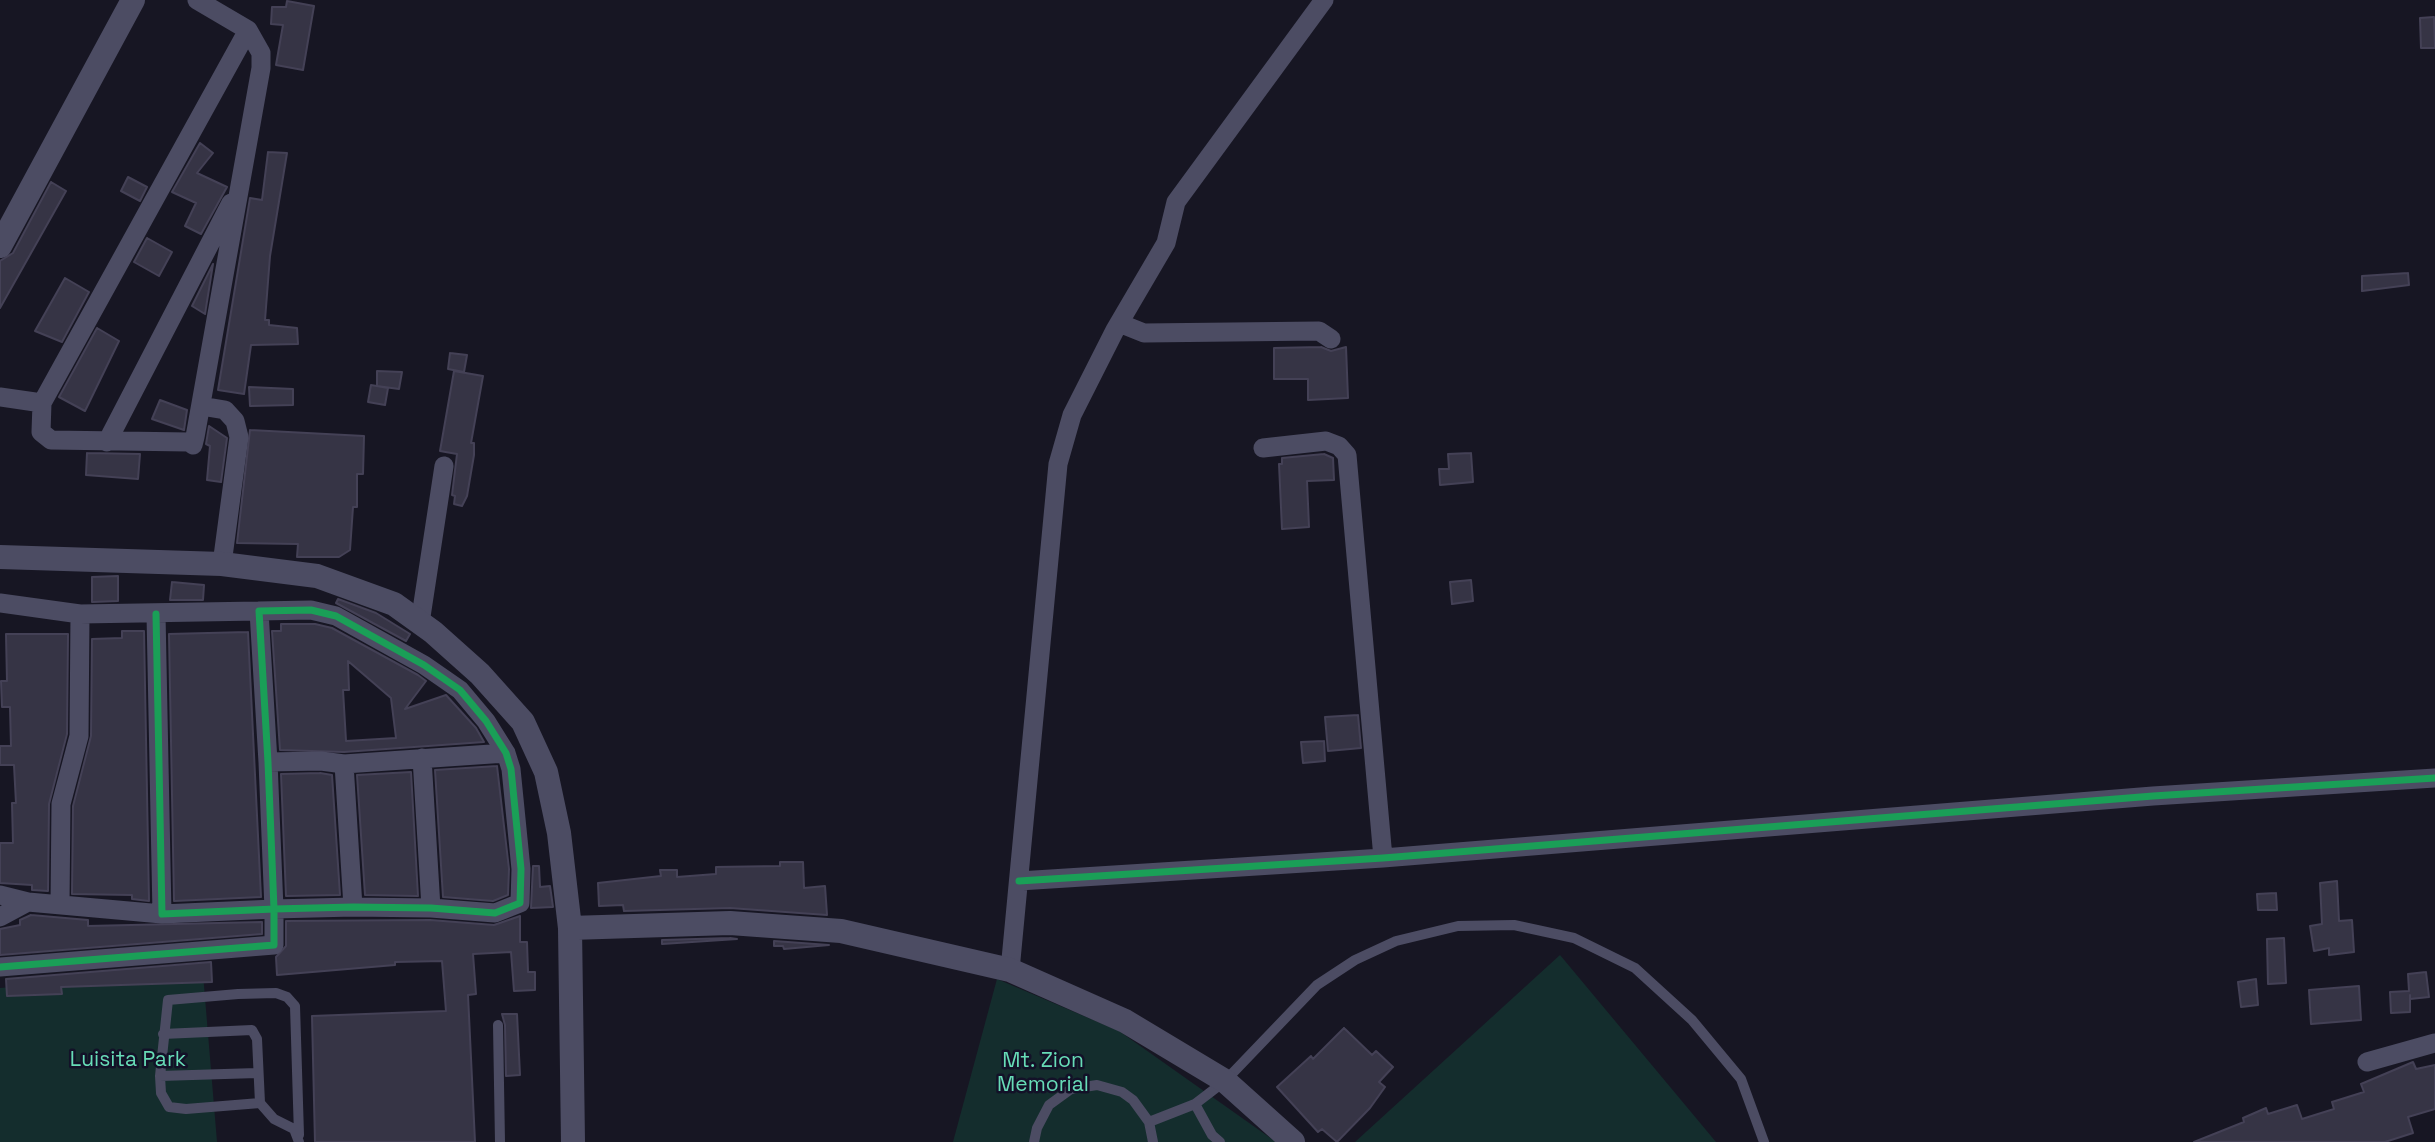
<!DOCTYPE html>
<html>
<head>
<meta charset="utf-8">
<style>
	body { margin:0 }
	canvas { display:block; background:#171623 }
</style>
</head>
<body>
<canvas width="2435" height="1142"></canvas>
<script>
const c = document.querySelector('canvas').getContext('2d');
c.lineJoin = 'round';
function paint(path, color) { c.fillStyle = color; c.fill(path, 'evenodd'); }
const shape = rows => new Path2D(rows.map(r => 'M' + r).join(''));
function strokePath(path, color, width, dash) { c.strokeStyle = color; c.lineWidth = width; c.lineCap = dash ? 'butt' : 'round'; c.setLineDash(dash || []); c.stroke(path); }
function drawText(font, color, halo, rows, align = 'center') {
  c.font = font + ' "Space Grotesk",sans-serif'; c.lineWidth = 5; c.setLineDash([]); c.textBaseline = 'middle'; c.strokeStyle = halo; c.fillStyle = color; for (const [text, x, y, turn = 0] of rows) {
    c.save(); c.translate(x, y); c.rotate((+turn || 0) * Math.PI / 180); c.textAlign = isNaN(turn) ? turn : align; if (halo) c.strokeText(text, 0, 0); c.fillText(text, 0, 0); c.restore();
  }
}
paint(shape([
	[1560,955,1716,1142,1355,1142],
	[203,974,217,1142,0,1142,0,988],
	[997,979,1119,1031,1276,1142,953,1142]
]), '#142d2d');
const building = shape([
	[287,1,314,6,303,70,276,65,283,25,271,24,272,7,286,7,287,1],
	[2434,17,2435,48,2421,48,2420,18,2434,17],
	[200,143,213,153,197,173,227,187,201,234,185,226,196,203,172,192,200,143],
	[268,152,287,153,270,256,265,320,269,320,269,325,297,328,298,344,251,345,244,394,218,390,250,198,262,200,268,152],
	[128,177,147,187,140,201,121,191,128,177],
	[51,182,66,191,0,308,0,261,13,253,51,182],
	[147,238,172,252,159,276,134,262,147,238],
	[213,264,205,314,192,306,213,264],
	[2408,273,2409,285,2362,291,2362,276,2408,273],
	[65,278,89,292,62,342,35,331,65,278],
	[97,328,119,341,85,411,59,397,97,328],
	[1321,347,1331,351,1346,347,1348,398,1308,400,1308,379,1274,379,1274,348,1321,347],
	[450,353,467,355,464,372,448,369,450,353],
	[377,371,402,372,399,389,377,386,377,371],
	[454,371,483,376,471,443,474,443,474,455,467,496,462,506,454,504,455,496,452,495,457,454,440,451,454,371],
	[371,385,388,388,385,405,368,402,371,385],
	[249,387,293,389,293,405,250,406,249,387],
	[160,400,187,410,184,430,152,419,160,400],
	[209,426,227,438,221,482,207,480,210,446,206,444,209,426],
	[250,430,364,436,363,474,357,474,357,507,353,507,350,550,339,557,297,557,298,544,237,543,250,430],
	[87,453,140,454,138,479,86,475,87,453],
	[1471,453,1473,482,1440,485,1439,469,1449,469,1448,454,1471,453],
	[1324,454,1333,458,1334,480,1307,481,1309,527,1282,529,1279,464,1282,464,1282,458,1324,454],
	[118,576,118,601,92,602,92,577,118,576],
	[1471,580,1473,601,1452,604,1450,582,1471,580],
	[172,582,204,585,203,600,170,600,172,582],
	[338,599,376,613,410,634,406,641,336,603,338,599],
	[281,624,315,624,332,628,418,675,426,681,405,709,446,695,476,728,484,742,344,752,280,750,272,631,281,631,281,624],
	[348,661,391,698,396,738,346,741,343,690,349,690,348,661],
	[122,631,144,631,149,901,132,899,132,895,72,894,73,806,91,736,92,639,122,638,122,631],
	[248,632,261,897,174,901,169,634,248,632],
	[6,634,68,634,67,734,49,804,48,891,32,890,32,885,0,883,0,843,13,843,12,803,16,803,14,765,0,765,0,746,11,746,10,707,2,707,1,681,7,681,6,634],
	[1358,715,1361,748,1328,751,1325,717,1358,715],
	[1324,741,1325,761,1303,763,1301,742,1324,741],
	[497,766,509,869,508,895,493,901,443,897,435,770,497,766],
	[411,772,418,896,365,895,357,775,411,772],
	[320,773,332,775,340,895,286,896,281,774,320,773],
	[780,862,803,862,804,888,825,886,827,915,730,908,624,911,623,905,599,906,598,883,661,876,660,870,677,870,677,877,716,874,716,867,780,866,780,862],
	[533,866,539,866,540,887,550,886,553,907,531,908,533,866],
	[2337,881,2339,921,2352,920,2354,952,2329,955,2329,948,2314,951,2310,926,2322,924,2320,883,2337,881],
	[2276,893,2277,910,2258,910,2257,894,2276,893],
	[31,915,88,920,88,926,262,922,262,934,0,955,0,929,20,925,20,920,31,915],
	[520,916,520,942,527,942,528,972,535,972,535,990,514,991,511,952,473,954,476,994,468,995,475,1142,315,1142,312,1016,446,1011,442,961,395,962,395,965,277,975,276,957,286,946,286,921,430,920,494,925,520,916],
	[730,938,737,939,662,944,662,940,730,938],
	[2284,938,2286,983,2268,984,2267,939,2284,938],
	[774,941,829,945,784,949,783,946,774,946,774,941],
	[211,962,212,982,61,987,62,994,7,996,6,979,211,962],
	[2426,972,2429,997,2410,999,2410,995,2410,1012,2391,1013,2390,992,2409,991,2408,974,2426,972],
	[2256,979,2258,1005,2241,1007,2238,982,2256,979],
	[2359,986,2361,1020,2311,1024,2309,990,2359,986],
	[502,1014,517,1014,520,1075,506,1076,505,1025,502,1014],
	[1344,1028,1372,1055,1376,1051,1393,1067,1379,1082,1385,1087,1370,1108,1337,1142,1322,1129,1318,1132,1277,1087,1311,1056,1313,1059,1344,1028],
	[2413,1062,2416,1069,2435,1065,2435,1109,2408,1117,2413,1133,2385,1142,2194,1142,2244,1122,2243,1118,2266,1108,2268,1114,2297,1105,2302,1119,2334,1109,2332,1102,2364,1092,2361,1084,2413,1062]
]);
paint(building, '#363445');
strokePath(building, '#444156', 2);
strokePath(shape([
	[498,1025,500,1142],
	[163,1034,252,1030,257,1039,260,1103],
	[160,1076,257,1073],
	[1195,1104,1212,1135,1220,1142],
	[1149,1122,1195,1104,1225,1081,1317,985,1355,960,1396,941,1458,926,1514,925,1574,938,1635,968,1692,1020,1741,1079,1764,1142],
	[299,1135,295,1006,287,997,276,993,238,994,168,1000,160,1076,161,1093,169,1107,186,1109,260,1103,274,1119,294,1129,299,1142],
	[1034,1142,1037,1128,1049,1105,1071,1089,1097,1085,1122,1092,1133,1100,1149,1122,1153,1142]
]), '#4c4c63', 10);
strokePath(shape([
	[197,0,248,30,261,53,261,68,195,437,193,445,189,442,51,440,41,432,42,403,248,30],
	[1119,323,1144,333,1319,331,1331,339],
	[0,397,42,403],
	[201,406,225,410,235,421,239,437,222,564],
	[107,442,231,203],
	[1263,448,1326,441,1339,446,1347,455,1383,858],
	[0,603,80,614,259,611],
	[420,623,444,466],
	[422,758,431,908],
	[268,762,321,761,344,764,506,753],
	[344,764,353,907],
	[1019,881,1383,858,2153,796,2435,778],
	[0,895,28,902,162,914],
	[60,904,61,804,79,736,80,614],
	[0,917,28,902],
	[0,967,274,945,274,909,268,762,259,611,311,610,336,616,424,665,460,690,486,721,506,753,511,769,521,869,520,903,495,913,431,908,353,907,274,909,162,914,156,614],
	[1010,970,1058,464,1072,415,1115,330,1166,243,1176,202,1324,0],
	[2367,1062,2435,1043]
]), '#4c4c63', 19);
strokePath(shape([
	[0,246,133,0],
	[0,557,222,564,317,576,394,604,433,632,480,674,523,722,546,772,559,833,570,928,573,1142],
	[570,928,730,923,841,931,1010,970,1125,1021,1225,1081,1293,1142]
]), '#4c4c63', 24);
strokePath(shape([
	[1019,881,1383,858,2153,796,2435,778],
	[0,967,274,945,274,909,268,762,259,611,311,610,336,616,424,665,460,690,486,721,506,753,511,769,521,869,520,903,495,913,431,908,353,907,274,909,162,914,156,614]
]), '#1a9f57', 7);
drawText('21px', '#67dcb7', '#131128', [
	["Luisita Park",128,1060],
	["Mt. Zion",1043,1061],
	["Memorial",1043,1085]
]);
</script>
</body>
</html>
